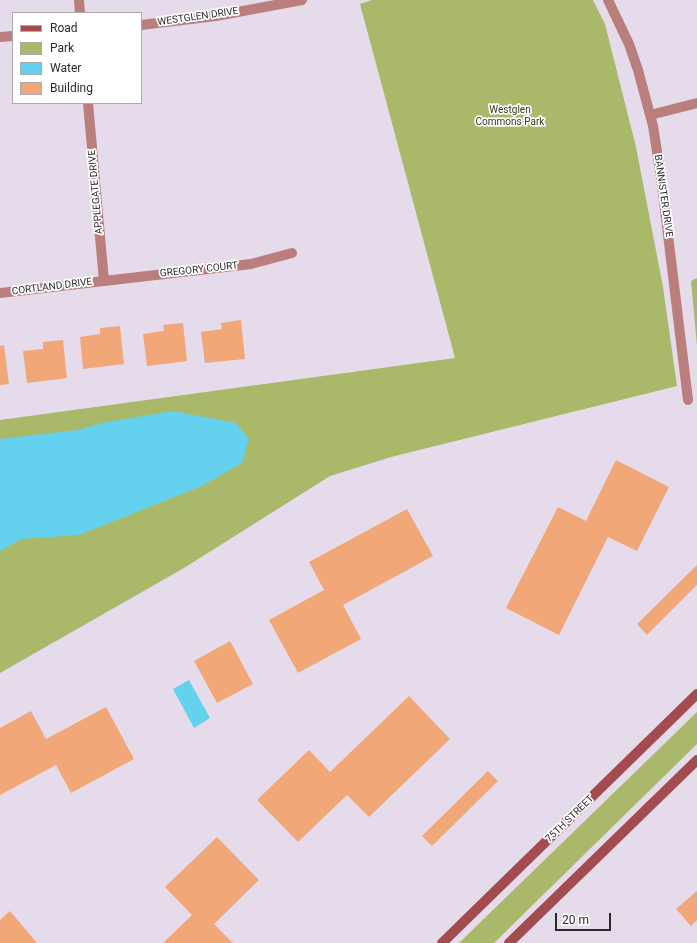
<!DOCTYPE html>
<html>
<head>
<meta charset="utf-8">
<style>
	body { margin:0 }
	#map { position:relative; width:697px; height:943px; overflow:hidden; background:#e5dbea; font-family:Roboto,sans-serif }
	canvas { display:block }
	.legend { position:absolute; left:12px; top:12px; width:130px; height:92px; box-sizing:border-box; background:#fff; border:1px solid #aba9ab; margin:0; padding:5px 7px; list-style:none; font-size:12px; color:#2c282e }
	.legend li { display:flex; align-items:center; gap:8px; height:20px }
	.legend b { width:20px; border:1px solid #aba9ab }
	.scale { position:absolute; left:555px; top:913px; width:56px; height:18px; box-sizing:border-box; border:2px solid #2c282e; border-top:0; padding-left:5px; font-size:12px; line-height:14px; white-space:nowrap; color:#2c282e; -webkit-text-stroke:3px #fff; paint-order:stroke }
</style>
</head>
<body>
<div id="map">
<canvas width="697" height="943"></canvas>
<ul class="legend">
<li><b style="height:5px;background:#a24c4e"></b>Road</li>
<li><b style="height:11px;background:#aab86a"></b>Park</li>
<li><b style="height:11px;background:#64d1ee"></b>Water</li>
<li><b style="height:11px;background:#f2a779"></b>Building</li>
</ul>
<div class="scale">20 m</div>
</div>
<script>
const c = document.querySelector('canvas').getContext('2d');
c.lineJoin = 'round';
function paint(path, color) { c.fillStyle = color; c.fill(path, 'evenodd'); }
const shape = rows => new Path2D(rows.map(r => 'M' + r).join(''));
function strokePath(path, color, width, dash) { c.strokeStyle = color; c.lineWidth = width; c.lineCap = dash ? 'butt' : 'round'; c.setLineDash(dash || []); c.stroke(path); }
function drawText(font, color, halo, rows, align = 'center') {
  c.font = font + ' Roboto,sans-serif'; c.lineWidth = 3.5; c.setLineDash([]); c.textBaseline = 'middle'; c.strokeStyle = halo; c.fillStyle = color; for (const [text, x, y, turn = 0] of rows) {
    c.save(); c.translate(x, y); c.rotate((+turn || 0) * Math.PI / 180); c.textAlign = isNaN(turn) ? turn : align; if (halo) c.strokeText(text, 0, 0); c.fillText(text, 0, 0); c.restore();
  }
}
paint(shape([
	[372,0,593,0,605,24,636,147,663,287,677,386,391,457,330,476,184,568,0,673,0,420,455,358,360,4],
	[697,278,697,346,691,281],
	[697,712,697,744,494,943,459,943]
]), '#aab86a');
paint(shape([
	[173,411,236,423,249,439,242,463,202,486,79,535,22,539,0,551,0,439,78,430,102,423],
	[189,680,210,718,194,728,173,689]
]), '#64d1ee');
paint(shape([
	[241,320,245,359,205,363,201,332,222,329,221,323],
	[183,323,187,361,147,366,143,334,164,331,163,325],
	[120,326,124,364,83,369,80,337,100,334,100,328],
	[63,340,67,378,27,383,23,351,43,349,43,342],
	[4,345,9,384,0,385,0,346],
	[616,460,669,487,637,551,608,537,559,635,506,608,558,507,586,521],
	[407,509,433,556,343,605,361,639,298,673,269,620,324,590,309,562],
	[697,565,697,585,647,635,637,624],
	[230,641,253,684,217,703,194,661],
	[409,696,450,739,369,817,347,795,298,842,257,800,309,750,330,772],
	[106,707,134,759,71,793,56,765,0,795,0,728,31,711,46,739],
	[488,771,498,781,432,846,422,836],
	[217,837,259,880,214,924,233,943,163,943,192,915,165,887],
	[697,891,697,920,691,926,676,909],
	[10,911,37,943,0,943,0,920]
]), '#f2a779');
strokePath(shape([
	[79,0,80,13],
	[608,0,629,44,638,70,653,126,661,177,688,400],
	[141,25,216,16,302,0],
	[0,37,13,36],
	[88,103,104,281],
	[650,115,697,103],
	[0,293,251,264,292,253]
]), '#ba7e7d', 10);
strokePath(shape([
	[442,943,697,694],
	[509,943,697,760]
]), '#a24c4e', 10);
drawText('10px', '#2c282e', '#fff', [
	["WESTGLEN DRIVE",198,17,-8],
	["APPLEGATE DRIVE",96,192,-95],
	["BANNISTER DRIVE",663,196,82],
	["GREGORY COURT",199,270,-6],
	["CORTLAND DRIVE",52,287,-7],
	["75TH STREET",570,819,-44]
]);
drawText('10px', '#333815', '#fff', [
	["Westglen",510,110],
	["Commons Park",510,122]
]);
</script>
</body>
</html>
